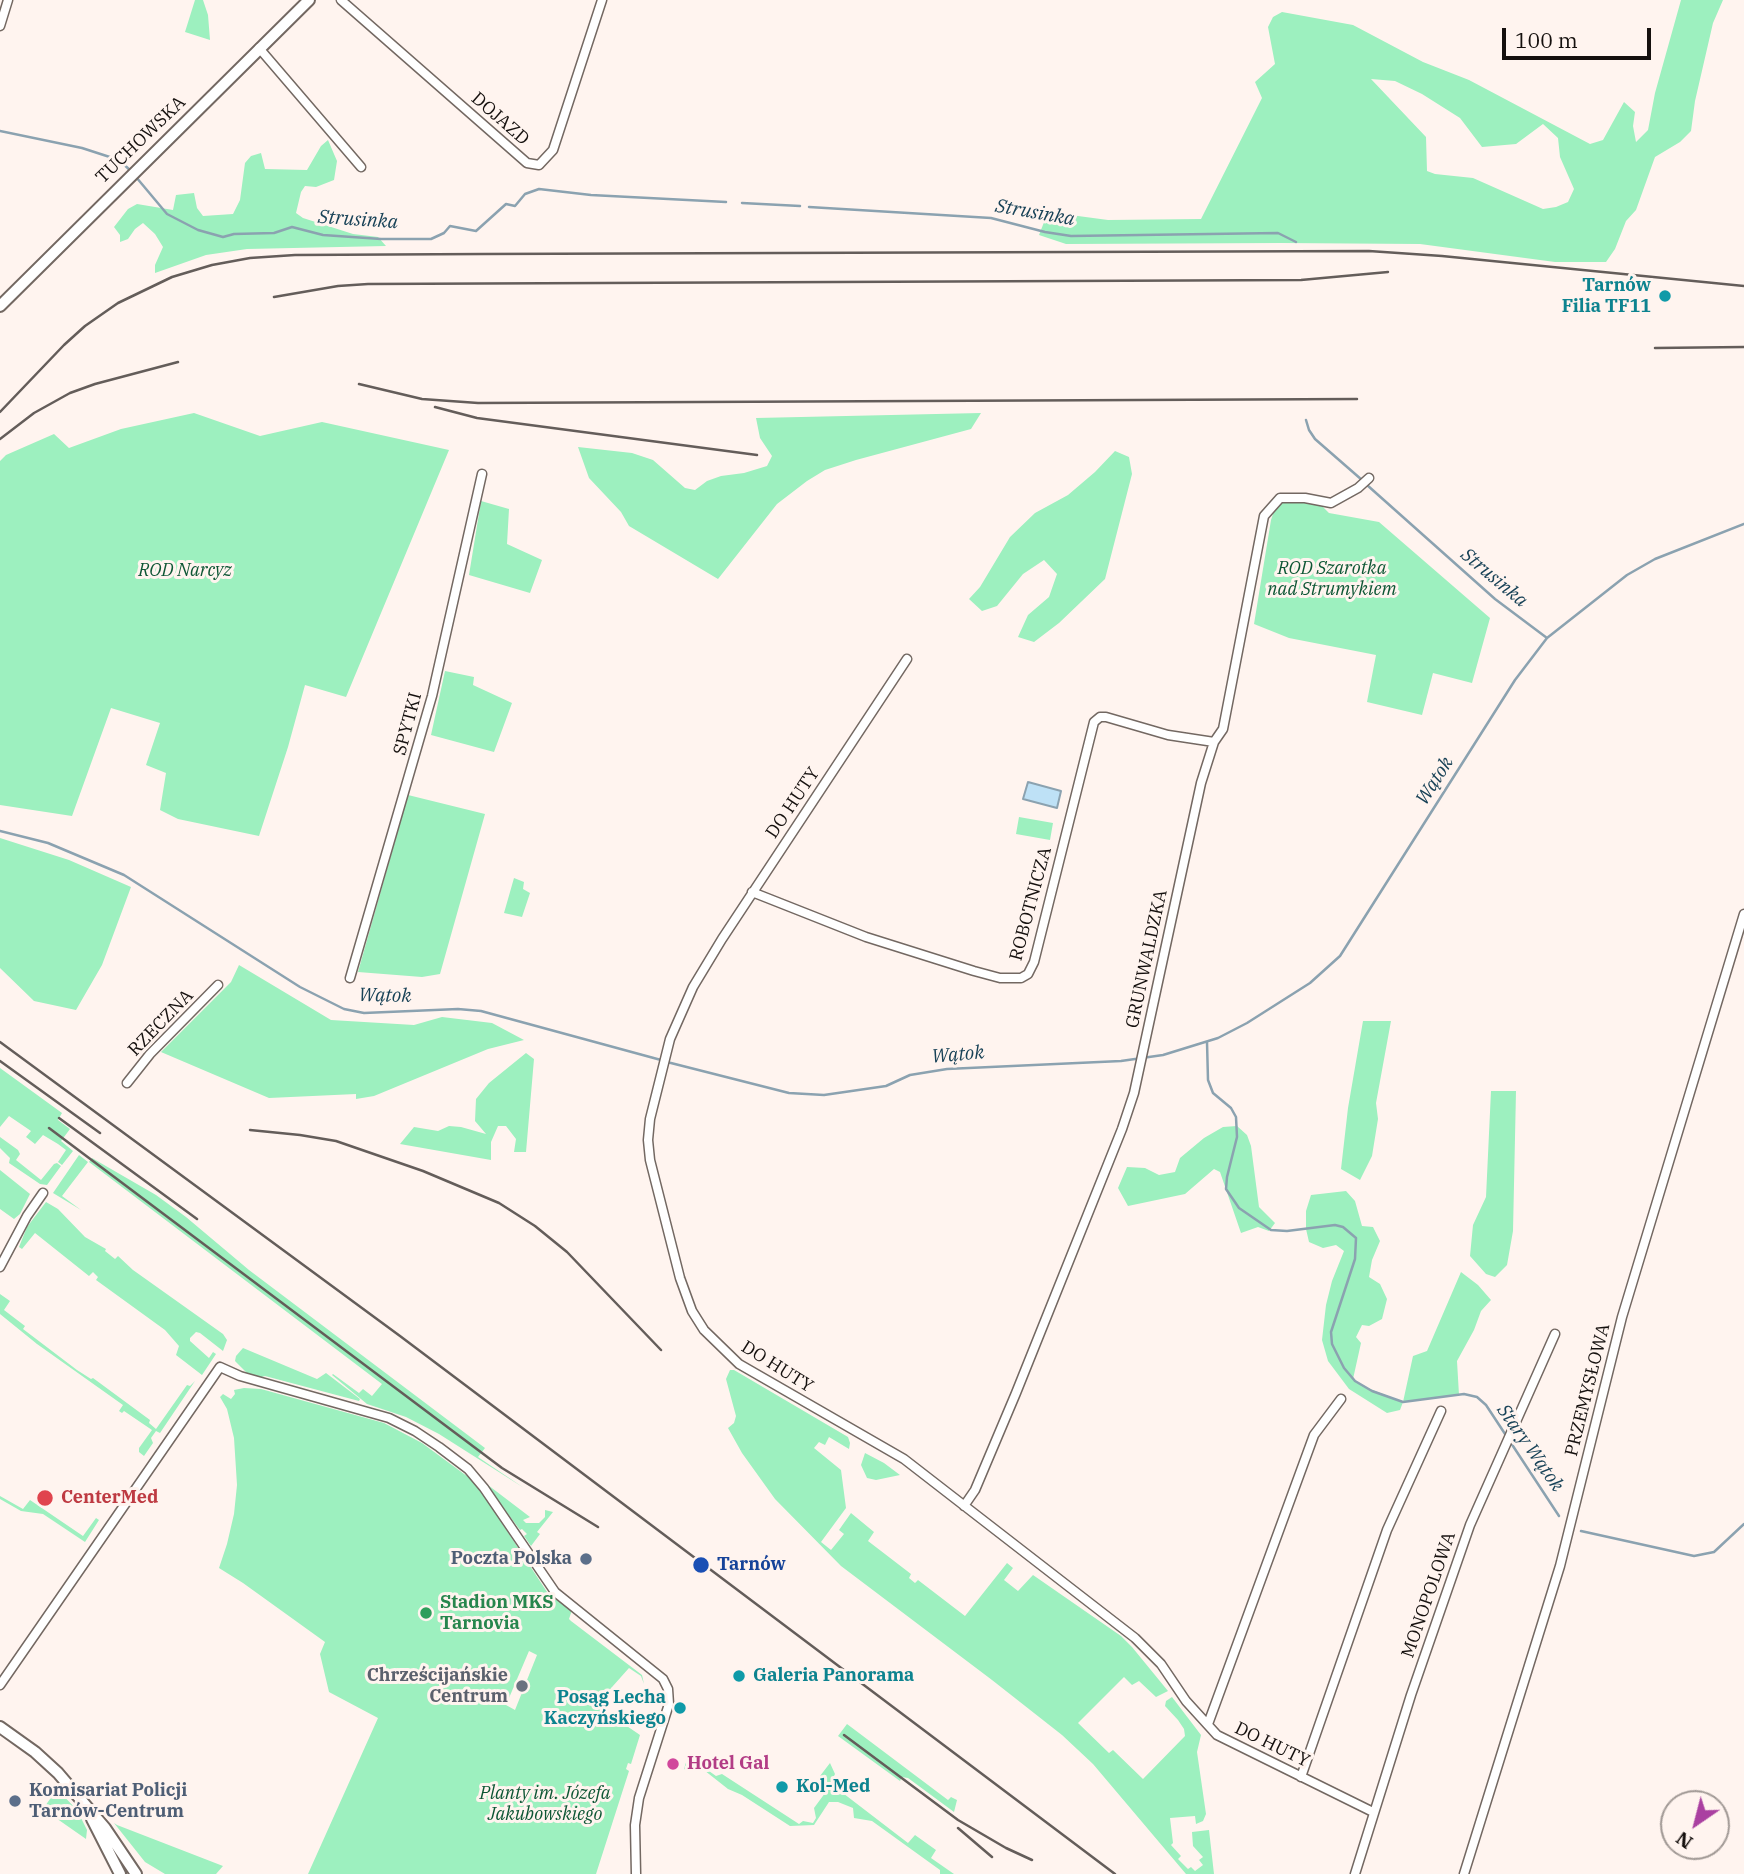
<!DOCTYPE html>
<html>
<head>
<meta charset="utf-8">
<style>
	body { margin:0 }
	#map { position:relative; width:1744px; height:1874px; overflow:hidden; background:#fff4ef; font-family:"IBM Plex Serif",serif }
	canvas { display:block }
	.north { position:absolute; left:1660px; top:1790px; width:70px; height:70px; box-sizing:border-box; background:#fff4ef; border:2px solid #a19995; border-radius:50%; rotate:215deg; font-size:19px; font-weight:700; line-height:28px; text-align:center; color:#15100e }
	.north::after { content:''; display:block; margin:auto; width:24px; height:32px; background:#aa40a1; clip-path:polygon(50% 0,100% 100%,50% 72%,0 100%) }
	.scale { position:absolute; left:1502px; top:28px; width:149px; height:32px; box-sizing:border-box; border:4px solid #15100e; border-top:0; padding-left:9px; font-size:21px; line-height:24px; white-space:nowrap; color:#15100e; -webkit-text-stroke:5px #fff4ef; paint-order:stroke }
</style>
</head>
<body>
<div id="map">
<canvas width="1744" height="1874"></canvas>
<div class="north">N</div>
<div class="scale">100 m</div>
</div>
<script>
const c = document.querySelector('canvas').getContext('2d');
c.lineJoin = 'round';
function paint(path, color) { c.fillStyle = color; c.fill(path, 'evenodd'); }
const shape = rows => new Path2D(rows.map(r => 'M' + r).join(''));
function strokePath(path, color, width, dash) { c.strokeStyle = color; c.lineWidth = width; c.lineCap = dash ? 'butt' : 'round'; c.setLineDash(dash || []); c.stroke(path); }
function drawText(font, color, halo, rows, align = 'center') {
  c.font = font + ' "IBM Plex Serif",serif'; c.lineWidth = 6; c.setLineDash([]); c.textBaseline = 'middle'; c.strokeStyle = halo; c.fillStyle = color; for (const [text, x, y, turn = 0] of rows) {
    c.save(); c.translate(x, y); c.rotate((+turn || 0) * Math.PI / 180); c.textAlign = isNaN(turn) ? turn : align; if (halo) c.strokeText(text, 0, 0); c.fillText(text, 0, 0); c.restore();
  }
}
paint(shape([
	[195,0,203,0,208,15,210,40,185,32],
	[1681,0,1723,0,1713,23,1695,101,1691,131,1680,142,1655,157,1636,210,1626,221,1615,249,1606,262,1555,262,1420,244,1281,243,1066,244,1039,235,1048,212,1108,220,1201,219,1262,98,1255,82,1275,64,1268,27,1273,17,1282,12,1353,25,1423,62,1469,80,1590,144,1603,140,1624,102,1635,112,1633,126,1636,142,1648,130,1655,93],
	[1371,79,1395,81,1422,94,1460,118,1482,147,1516,144,1543,124,1558,138,1560,157,1574,189,1568,202,1556,207,1543,209,1473,178,1435,174,1427,171,1426,137],
	[328,140,337,161,334,180,316,187,305,186,301,192,296,213,303,218,353,234,378,237,386,246,247,249,206,255,155,273,155,265,163,247,155,234,143,223,135,229,128,239,120,242,120,235,114,227,128,209,137,204,173,210,176,195,194,193,197,208,203,216,233,214,240,200,245,163,251,156,261,153,265,169,307,170,321,146],
	[194,413,260,436,322,422,449,450,346,697,305,685,288,747,259,836,178,819,160,810,166,773,146,765,160,723,111,708,72,816,0,805,0,461,6,455,54,434,69,448,121,429],
	[981,413,971,429,856,460,825,470,807,481,777,504,718,579,629,526,621,512,589,478,578,447,632,453,653,460,685,488,695,490,707,481,721,476,744,473,767,466,772,456,760,438,756,418],
	[1115,451,1129,457,1132,474,1105,579,1059,623,1034,642,1018,637,1028,615,1049,597,1057,574,1044,560,1023,574,997,606,982,611,969,599,980,587,1010,537,1035,513,1068,495,1095,472],
	[481,501,509,509,507,544,542,560,530,593,469,575],
	[1304,501,1323,507,1329,513,1379,522,1490,618,1472,683,1433,673,1422,715,1367,702,1376,655,1289,638,1254,624,1271,520,1275,508,1282,503],
	[445,671,474,677,473,685,512,703,494,752,431,735],
	[408,795,485,814,440,974,422,977,358,972],
	[1019,817,1053,823,1050,840,1016,834],
	[0,838,69,860,131,887,102,965,76,1010,34,1001,0,968],
	[514,878,524,882,523,889,530,893,522,917,504,913],
	[239,965,331,1020,414,1025,442,1017,492,1023,524,1040,488,1049,374,1096,356,1099,356,1094,269,1098,161,1052,231,982],
	[1363,1021,1391,1021,1376,1103,1378,1119,1372,1156,1360,1180,1341,1169,1348,1108],
	[526,1053,534,1059,526,1152,514,1152,516,1139,506,1126,498,1126,491,1142,491,1160,400,1144,414,1127,438,1131,449,1126,461,1127,486,1134,475,1121,476,1099,489,1083],
	[0,1068,62,1113,58,1120,70,1129,61,1141,73,1151,62,1165,58,1162,66,1150,58,1144,43,1135,35,1144,26,1137,31,1131,9,1116,0,1127],
	[1491,1091,1516,1091,1513,1231,1507,1265,1495,1277,1486,1274,1470,1256,1473,1225,1486,1197],
	[1237,1126,1247,1135,1251,1146,1259,1207,1275,1223,1269,1231,1258,1227,1241,1233,1220,1172,1214,1169,1185,1194,1128,1206,1118,1188,1127,1167,1145,1168,1159,1175,1175,1172,1180,1158,1204,1138,1223,1127],
	[0,1137,18,1150,20,1154,16,1160,41,1180,54,1164,57,1163,61,1166,47,1185,40,1184,9,1163,10,1158,0,1148],
	[79,1155,88,1162,62,1196,81,1210,53,1193],
	[92,1158,156,1195,186,1217,249,1270,485,1448,478,1457,524,1488,439,1434,406,1417,367,1404,332,1375,333,1374,359,1393,363,1389,372,1396,382,1384,89,1162],
	[0,1170,30,1194,20,1214,14,1219,0,1209],
	[1346,1191,1355,1201,1362,1226,1373,1227,1380,1241,1372,1260,1369,1277,1380,1284,1387,1299,1382,1319,1369,1326,1362,1325,1356,1337,1361,1343,1353,1379,1365,1387,1403,1402,1413,1356,1427,1351,1461,1272,1478,1285,1491,1300,1481,1311,1474,1330,1457,1361,1459,1395,1403,1402,1400,1410,1387,1413,1349,1389,1328,1361,1322,1340,1326,1305,1332,1281,1344,1251,1336,1245,1323,1248,1309,1242,1306,1229,1306,1211,1311,1195],
	[46,1202,58,1209,85,1237,106,1249,105,1251,115,1259,118,1256,133,1270,223,1334,227,1340,223,1351,200,1333,196,1332,190,1338,190,1341,209,1358,213,1352,216,1354,202,1375,176,1355,179,1346,165,1330,96,1280,98,1277,93,1272,89,1276,35,1233,22,1249,19,1247,27,1227],
	[0,1294,10,1301,4,1310,25,1326,23,1329,77,1370,91,1379,93,1378,150,1420,149,1423,156,1429,187,1385,190,1386,195,1381,160,1433,156,1431,151,1438,153,1443,144,1456,139,1452,139,1448,152,1430,124,1411,122,1413,119,1411,123,1405,37,1344,0,1314],
	[243,1348,317,1379,326,1373,360,1399,359,1401,265,1376,258,1378,249,1375,235,1361,236,1356],
	[730,1370,734,1370,848,1437,850,1443,849,1449,829,1437,825,1445,819,1442,814,1448,841,1470,846,1508,821,1542,831,1550,844,1534,839,1530,851,1513,874,1532,868,1541,911,1574,909,1578,915,1583,918,1580,965,1616,1007,1563,1013,1568,1004,1580,1018,1591,1033,1575,1121,1636,1132,1647,1168,1691,1156,1697,1139,1681,1132,1685,1124,1677,1078,1723,1109,1753,1113,1750,1143,1779,1185,1736,1184,1729,1178,1720,1165,1706,1166,1701,1172,1697,1201,1735,1197,1752,1206,1814,1203,1821,1196,1824,1195,1816,1170,1818,1173,1843,1171,1845,1181,1856,1178,1859,1188,1869,1191,1867,1195,1871,1203,1865,1199,1860,1203,1857,1193,1846,1192,1832,1209,1830,1214,1874,1186,1874,1093,1764,1062,1735,992,1680,841,1566,775,1499,742,1453,728,1428,734,1423,736,1416,726,1379],
	[244,1388,261,1389,384,1423,422,1443,475,1482,549,1595,572,1610,569,1619,571,1621,642,1675,644,1684,641,1676,629,1668,596,1705,640,1735,631,1764,628,1763,626,1769,629,1771,596,1874,308,1874,378,1718,329,1692,320,1654,325,1642,243,1583,219,1568,227,1544,234,1514,237,1485,234,1438,227,1409,220,1397,223,1394,231,1399,235,1394,234,1390],
	[529,1651,537,1655,515,1710,506,1705],
	[865,1453,884,1463,900,1475,876,1480,867,1478,861,1465],
	[484,1482,530,1517,523,1520,526,1523,539,1523,545,1517,545,1510,553,1512,537,1532,540,1534,531,1546,524,1536,527,1534,522,1529,520,1530],
	[0,1496,23,1509,30,1500,83,1536,96,1518,99,1520,85,1542,43,1514,21,1511,0,1499],
	[847,1724,948,1800,951,1797,957,1800,954,1812,908,1778,902,1777,900,1781,838,1736],
	[688,1756,716,1776,722,1774,799,1824,803,1821,813,1823,816,1818,814,1808,831,1785,820,1776,830,1763,835,1774,833,1778,839,1782,835,1787,908,1843,915,1835,936,1850,931,1858,954,1874,940,1874,940,1870,872,1821,854,1818,853,1808,838,1802,829,1802,814,1825,790,1826,742,1795,728,1789,695,1763,692,1772,684,1769],
	[57,1789,77,1810,87,1830,86,1839,43,1809],
	[114,1823,117,1825,223,1866,216,1874,165,1874,145,1862]
]), '#9df0bf');
const water = shape([
	[1028,782,1061,791,1057,808,1023,799,1028,782]
]);
paint(water, '#bee1f6');
strokePath(water, '#8ba2b0', 2);
strokePath(shape([
	[0,131,82,148,119,160,132,172],
	[136,177,167,214,198,230,223,237,234,234,274,233,292,227,323,235,381,239,431,239,444,233,450,226,476,231,506,204,515,206,525,194,539,189,591,195,726,202],
	[742,203,800,206],
	[809,207,991,218,1045,232,1071,236,1278,233,1296,242],
	[1306,420,1309,430,1315,439,1362,480],
	[1367,485,1495,599,1547,638],
	[0,831,48,843,124,875,300,987,344,1009,364,1013,458,1009,481,1011,661,1060],
	[1207,1042,1208,1080,1213,1093,1231,1108,1236,1117,1237,1137,1227,1177,1226,1189,1239,1208,1271,1230,1287,1231,1335,1225,1343,1227,1356,1238,1355,1259,1331,1332,1332,1344,1344,1368,1355,1381,1372,1391,1403,1402,1464,1394,1477,1397,1486,1405,1559,1516],
	[667,1062,789,1093,824,1095,886,1086,910,1075,947,1069,1121,1061,1163,1055,1218,1038,1247,1023,1310,983,1340,956,1515,680,1547,638,1627,575,1655,559,1744,524],
	[1581,1531,1694,1556,1714,1552,1744,1524]
]), '#8ba2b0', 2.5);
const minor = shape([
	[341,0,527,163,539,165,553,150,602,0],
	[0,26,8,0],
	[259,48,361,167],
	[907,659,722,939,693,987,670,1039,650,1119,648,1140,650,1160,680,1278,692,1311,704,1330,739,1364,904,1459,1135,1638,1161,1664,1186,1701,1217,1735,1373,1812],
	[752,892,866,937,974,971,1000,978,1021,978,1028,974,1034,962,1094,722,1100,717,1106,717,1168,735,1214,742],
	[350,978,432,696,482,474],
	[127,1083,150,1054,218,985],
	[0,1267,27,1216,43,1193],
	[964,1506,975,1490,1016,1393,1122,1129,1134,1093,1201,783,1214,742,1223,729,1264,516,1280,498,1305,498,1331,503,1358,488,1369,478],
	[0,1685,220,1367,240,1376,389,1418,415,1431,439,1447,468,1469,484,1488,555,1592,663,1679,668,1689,669,1704,639,1798,635,1825,636,1874],
	[1208,1724,1314,1435,1341,1399],
	[1301,1777,1387,1530,1441,1411],
	[1355,1874,1411,1695,1470,1525,1555,1334],
	[1464,1874,1560,1566,1622,1317,1744,914]
]);
const tertiary = shape([
	[0,306,309,0],
	[0,1727,35,1752,58,1773,105,1828,136,1874],
	[92,1819,120,1874]
]);
strokePath(minor, '#736862', 11);
strokePath(tertiary, '#736862', 14);
strokePath(minor, '#fff', 8);
strokePath(tertiary, '#fff', 10);
strokePath(shape([
	[274,297,338,286,368,284,1301,280,1388,272],
	[1655,348,1744,347],
	[359,384,422,399,478,403,1357,399],
	[435,407,477,418,757,455],
	[0,412,64,345,85,326,118,303,172,277,212,265,250,258,295,255,484,254,1369,251,1442,256,1744,286],
	[0,439,34,413,70,393,95,384,178,362],
	[0,1042,400,1336,1115,1874],
	[0,1061,100,1133],
	[59,1118,197,1219],
	[49,1128,502,1468,598,1527],
	[250,1130,300,1135,336,1141,423,1171,499,1203,535,1226,567,1252,661,1350],
	[844,1735,958,1820,1006,1848,1032,1860],
	[958,1828,992,1857]
]), '#645d5a', 2.5);
for (const [x, y, r, color] of [
	[1665,296,7,"#0f9aa8"],
	[45,1498,9,"#e0444e"],
	[586,1559,7,"#5c6f8a"],
	[701,1565,9,"#1a4fb4"],
	[426,1613,7,"#2e9e5b"],
	[739,1676,7,"#0f9aa8"],
	[522,1686,7,"#6b7280"],
	[680,1708,7,"#0f9aa8"],
	[673,1764,7,"#d1479c"],
	[782,1787,7,"#0f9aa8"],
	[15,1801,7,"#5c6f8a"]
]) { const dot = new Path2D(); dot.arc(x, y, r, 0, 2 * Math.PI); c.fillStyle = color; c.fill(dot); strokePath(dot, '#fff4ef', 2.5); }
drawText('18px', '#15100e', '#fff4ef', [
	["DOJAZD",500,119,41],
	["TUCHOWSKA",141,140,-44],
	["SPYTKI",408,724,-75],
	["DO HUTY",793,803,-56],
	["ROBOTNICZA",1031,904,-75],
	["GRUNWALDZKA",1147,959,-78],
	["RZECZNA",161,1023,-46],
	["DO HUTY",777,1367,32],
	["PRZEMYSŁOWA",1588,1390,-76],
	["MONOPOLOWA",1429,1595,-71],
	["DO HUTY",1272,1745,26]
]);
drawText('bold 18px', '#0d838f', '#fff4ef', [
	["Tarnów",1651,286],
	["Filia TF11",1651,307],
	["Galeria Panorama",753,1676,"left"],
	["Posąg Lecha",666,1698],
	["Kaczyńskiego",666,1719],
	["Kol-Med",796,1787,"left"]
], 'right');
drawText('italic 18px', '#0d5634', '#fff4ef', [
	["ROD Szarotka",1332,569],
	["nad Strumykiem",1332,590],
	["ROD Narcyz",185,571],
	["Planty im. Józefa",545,1794],
	["Jakubowskiego",545,1815]
]);
drawText('bold 18px', '#be3a42', '#fff4ef', [
	["CenterMed",61,1498]
], 'left');
drawText('bold 18px', '#4e5e75', '#fff4ef', [
	["Poczta Polska",572,1559],
	["Komisariat Policji",29,1791,"left"],
	["Tarnów-Centrum",29,1812,"left"]
], 'right');
drawText('bold 18px', '#164399', '#fff4ef', [
	["Tarnów",717,1565]
], 'left');
drawText('bold 18px', '#27864d', '#fff4ef', [
	["Stadion MKS",440,1603],
	["Tarnovia",440,1624]
], 'left');
drawText('bold 18px', '#5b616d', '#fff4ef', [
	["Chrześcijańskie",508,1676],
	["Centrum",508,1697]
], 'right');
drawText('bold 18px', '#b23c85', '#fff4ef', [
	["Hotel Gal",687,1764]
], 'left');
drawText('italic 19px', '#184257', '#fff4ef', [
	["Strusinka",1035,213,10],
	["Strusinka",358,220,4],
	["Strusinka",1494,578,40],
	["Wątok",1435,781,-58],
	["Wątok",385,996,1],
	["Wątok",958,1055,-5],
	["Stary Wątok",1530,1448,55]
]);
</script>
</body>
</html>
